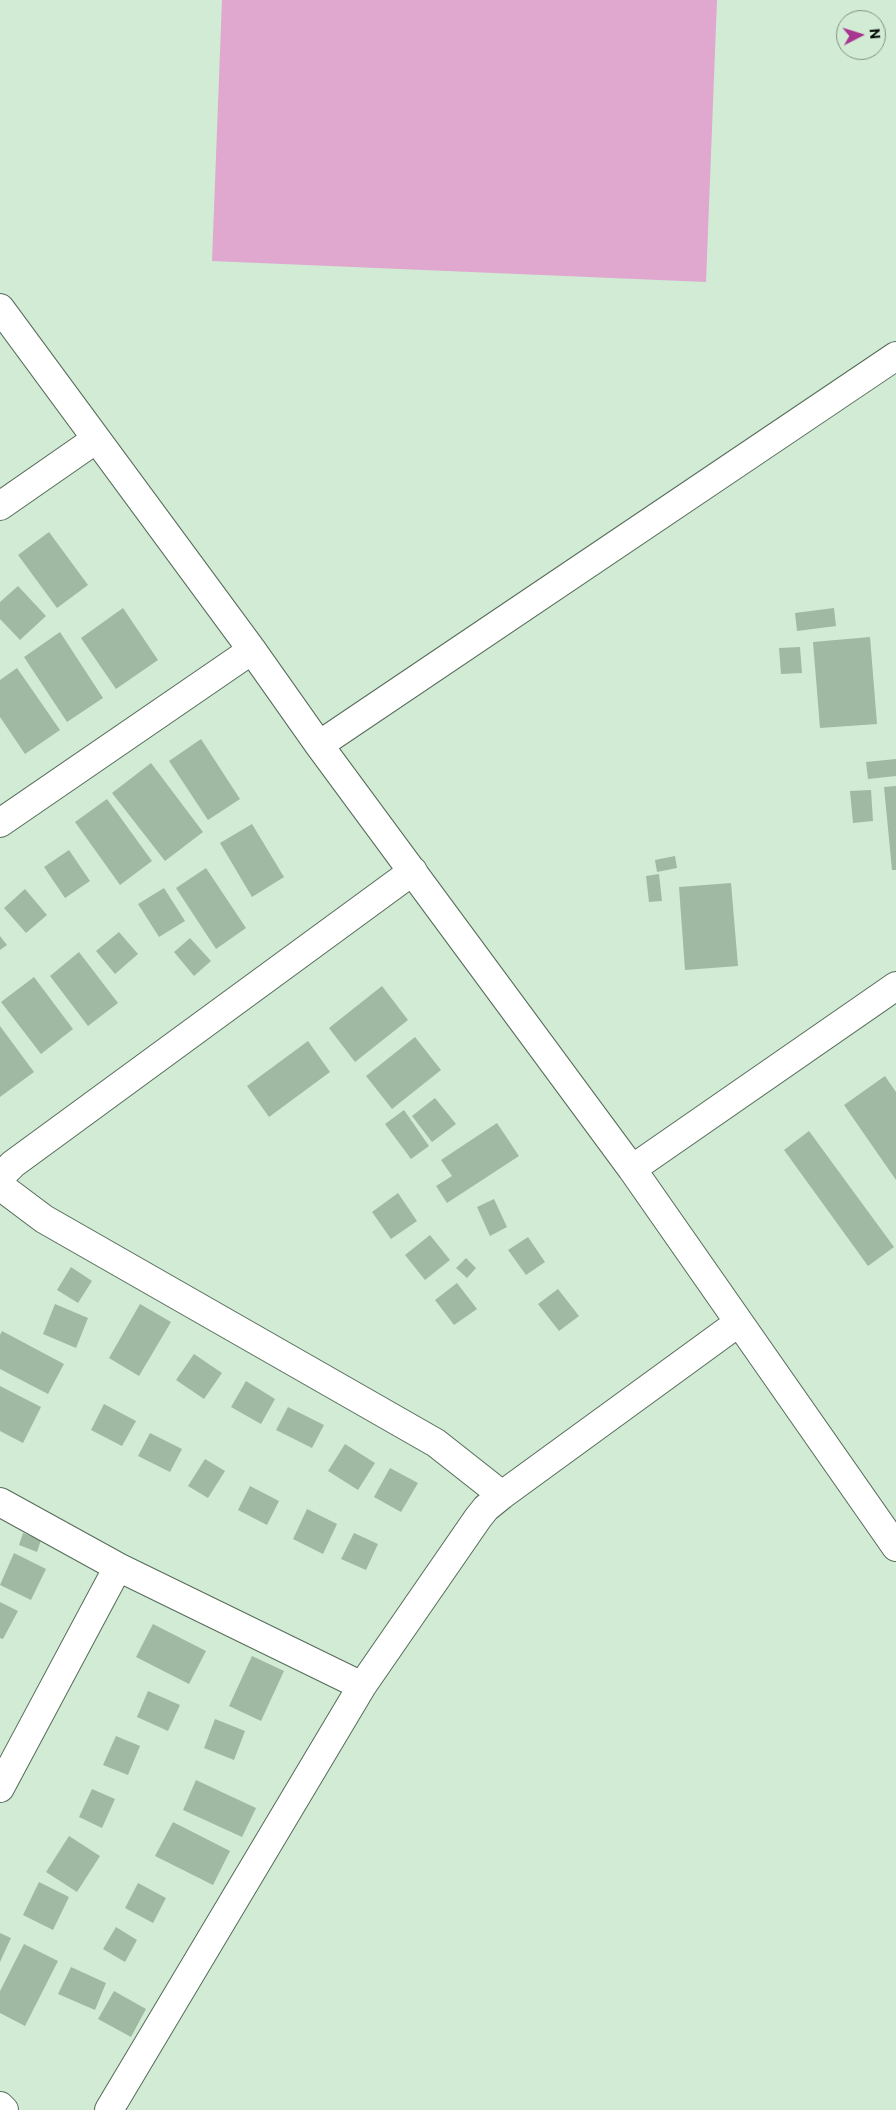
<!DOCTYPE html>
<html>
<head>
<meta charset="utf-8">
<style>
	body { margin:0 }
	#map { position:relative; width:896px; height:2110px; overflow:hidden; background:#d1ebd5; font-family:Commissioner,sans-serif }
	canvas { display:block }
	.north { position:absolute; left:836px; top:10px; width:50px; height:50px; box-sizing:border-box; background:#d1ebd5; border:1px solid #809383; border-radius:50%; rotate:85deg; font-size:14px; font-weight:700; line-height:20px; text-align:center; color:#060e07 }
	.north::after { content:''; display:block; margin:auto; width:18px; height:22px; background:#a8358f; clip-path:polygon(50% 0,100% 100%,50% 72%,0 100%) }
</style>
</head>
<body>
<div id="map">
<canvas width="896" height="2110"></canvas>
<div class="north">N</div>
</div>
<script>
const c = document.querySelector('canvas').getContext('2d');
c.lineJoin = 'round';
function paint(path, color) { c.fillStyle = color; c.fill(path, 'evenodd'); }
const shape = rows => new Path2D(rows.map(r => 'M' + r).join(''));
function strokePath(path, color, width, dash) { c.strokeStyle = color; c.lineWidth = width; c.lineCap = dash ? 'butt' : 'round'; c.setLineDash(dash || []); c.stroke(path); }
paint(shape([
	[222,0,717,0,706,282,212,261]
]), '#e0a7cf');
paint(shape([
	[49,532,88,585,57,608,18,555],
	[18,586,46,616,20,640,0,619,0,602],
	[123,608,158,660,116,689,81,638],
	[834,608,836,626,797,631,795,613],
	[60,632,103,698,67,722,24,657],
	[870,637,877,724,820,728,813,642],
	[800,647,802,673,781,674,779,648],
	[17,668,60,730,25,754,0,717,0,680],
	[201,739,240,799,208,820,169,761],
	[896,759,896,776,868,779,866,762],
	[151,763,203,832,165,861,112,793],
	[896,786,896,870,892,870,884,787],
	[871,790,873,821,853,823,850,791],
	[107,799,152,861,120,885,75,822],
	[252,824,284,877,252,897,220,843],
	[69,850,90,881,65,898,44,867],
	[675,856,677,868,657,872,655,860],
	[206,868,246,928,216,949,176,888],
	[659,874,662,901,649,902,646,876],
	[731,883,738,966,685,970,679,887],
	[164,888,185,921,159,937,138,904],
	[25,889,47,915,26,933,4,908],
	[119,932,138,954,115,974,96,951],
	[0,936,7,945,0,950],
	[190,938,211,961,194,976,174,952],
	[79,952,118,1003,88,1026,50,976],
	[34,977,73,1029,41,1054,1,1002],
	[382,986,408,1020,355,1062,329,1028],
	[0,1026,34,1072,0,1097],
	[415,1037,441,1070,392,1109,366,1076],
	[308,1041,330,1072,269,1117,247,1086],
	[885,1076,896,1092,896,1180,844,1105],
	[435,1098,456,1124,432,1142,412,1116],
	[404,1110,429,1146,411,1159,385,1124],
	[497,1123,519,1156,447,1203,436,1186,452,1176,441,1160],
	[809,1131,894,1247,868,1266,784,1150],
	[398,1193,417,1221,391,1239,372,1212],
	[494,1199,507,1227,490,1236,477,1207],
	[430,1235,450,1260,425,1280,405,1255],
	[528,1237,545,1262,526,1275,508,1250],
	[466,1258,476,1268,467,1278,456,1268],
	[71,1267,92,1281,78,1303,57,1290],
	[457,1283,477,1309,454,1325,435,1300],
	[558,1289,579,1316,559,1331,538,1304],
	[55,1304,88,1318,76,1348,43,1334],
	[140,1304,171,1322,139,1376,109,1358],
	[2,1331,64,1364,48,1394,0,1369,0,1335],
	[194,1354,222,1373,204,1399,176,1380],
	[246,1381,275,1399,261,1424,231,1407],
	[0,1386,41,1407,23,1443,0,1431],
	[104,1404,136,1421,122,1446,91,1430],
	[288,1407,324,1425,312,1448,276,1430],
	[150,1433,182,1449,170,1472,138,1456],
	[345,1444,375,1463,358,1490,328,1471],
	[205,1459,225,1471,208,1498,188,1486],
	[390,1468,418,1483,401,1512,374,1497],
	[250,1486,279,1501,267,1525,238,1510],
	[307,1509,337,1524,323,1554,293,1539],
	[23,1533,41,1540,37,1552,19,1545],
	[354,1533,378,1544,366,1570,341,1559],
	[14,1553,46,1569,31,1600,0,1585],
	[0,1602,18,1611,3,1639,0,1638],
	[153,1624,206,1651,189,1684,136,1657],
	[252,1656,284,1671,261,1721,229,1706],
	[148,1691,180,1705,168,1731,137,1717],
	[215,1719,245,1731,234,1760,204,1748],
	[116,1736,140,1746,128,1775,103,1765],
	[196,1780,256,1808,242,1837,183,1810],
	[92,1789,115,1799,102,1828,79,1817],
	[173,1822,230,1851,213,1885,155,1856],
	[69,1836,100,1856,77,1892,46,1872],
	[39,1882,69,1897,53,1930,23,1915],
	[138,1883,166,1898,153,1923,125,1908],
	[116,1927,137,1940,125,1962,103,1949],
	[0,1933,11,1938,0,1962],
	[24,1944,58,1961,25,2026,0,2013,0,1991],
	[71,1967,106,1983,95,2010,58,1994],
	[114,1991,146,2009,131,2037,98,2019]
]), '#a0b9a3');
const minor = shape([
	[0,308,252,650,319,745,632,1169,896,1547],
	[0,506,95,440],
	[319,745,896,356],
	[0,823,252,650],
	[632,1169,896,986],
	[0,1177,13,1164,413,871],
	[0,1186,44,1219,436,1443,502,1495],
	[0,1502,118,1567,362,1686],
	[0,1788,118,1567],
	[0,2106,4,2110],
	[109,2110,362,1686,478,1518,486,1508,502,1495,738,1323]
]);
strokePath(minor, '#556b58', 30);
strokePath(minor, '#fff', 28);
</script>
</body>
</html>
